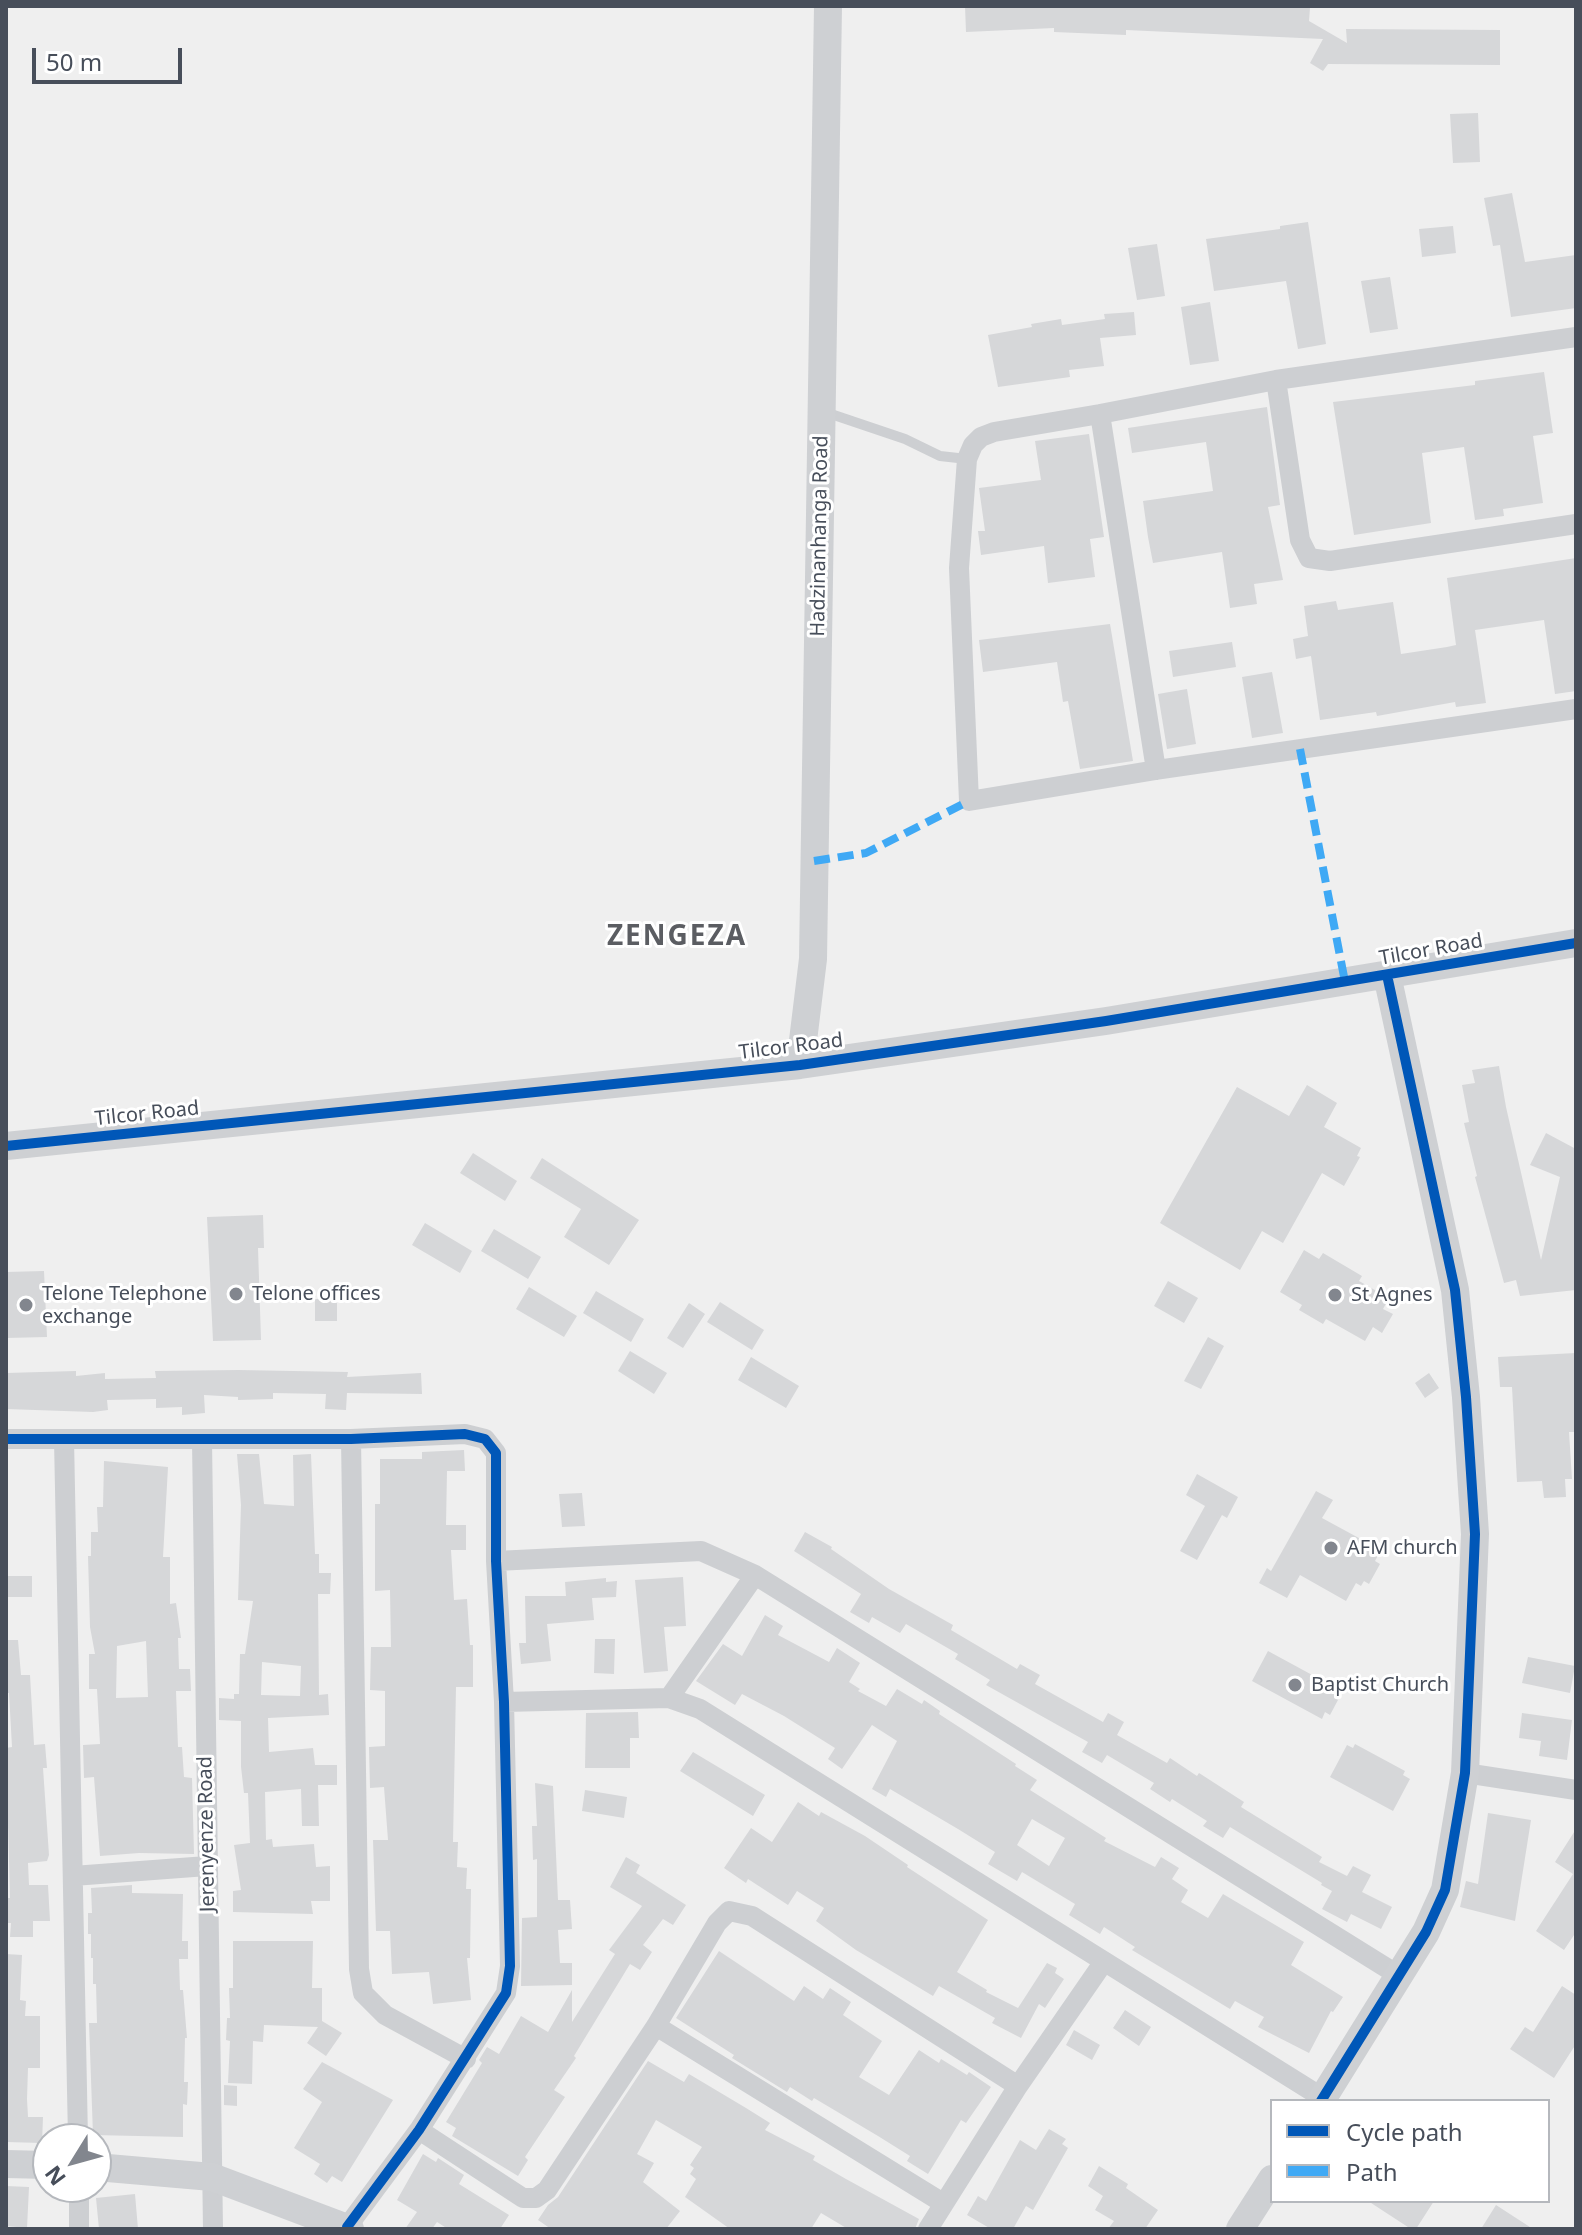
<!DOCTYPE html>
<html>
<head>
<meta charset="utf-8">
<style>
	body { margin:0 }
	#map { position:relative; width:1582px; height:2235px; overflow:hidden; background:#efefef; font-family:"Noto Sans",sans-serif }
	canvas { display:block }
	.frame { position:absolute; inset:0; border:8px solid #474e5a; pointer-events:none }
	.legend { position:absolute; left:1270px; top:2099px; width:280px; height:104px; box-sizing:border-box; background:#fff; border:2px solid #b5b8bd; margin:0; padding:10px 14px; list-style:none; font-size:24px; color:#474e5a }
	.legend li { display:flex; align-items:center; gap:16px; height:40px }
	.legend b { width:40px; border:2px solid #b5b8bd }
	.north { position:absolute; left:32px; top:2123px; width:80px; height:80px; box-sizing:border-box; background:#fff; border:2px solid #b5b8bd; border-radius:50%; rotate:233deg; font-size:22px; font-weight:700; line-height:32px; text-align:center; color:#474e5a }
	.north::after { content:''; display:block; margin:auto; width:28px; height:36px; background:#82868e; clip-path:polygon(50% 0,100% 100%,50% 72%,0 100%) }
	.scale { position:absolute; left:32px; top:48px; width:150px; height:36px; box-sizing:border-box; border:4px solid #474e5a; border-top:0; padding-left:10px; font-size:24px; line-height:28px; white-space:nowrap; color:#474e5a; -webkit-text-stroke:6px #fff; paint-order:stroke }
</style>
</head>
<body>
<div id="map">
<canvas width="1582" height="2235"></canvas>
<div class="frame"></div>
<ul class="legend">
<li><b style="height:10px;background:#0057b8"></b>Cycle path</li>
<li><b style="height:10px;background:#3fa9f5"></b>Path</li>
</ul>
<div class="north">N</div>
<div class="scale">50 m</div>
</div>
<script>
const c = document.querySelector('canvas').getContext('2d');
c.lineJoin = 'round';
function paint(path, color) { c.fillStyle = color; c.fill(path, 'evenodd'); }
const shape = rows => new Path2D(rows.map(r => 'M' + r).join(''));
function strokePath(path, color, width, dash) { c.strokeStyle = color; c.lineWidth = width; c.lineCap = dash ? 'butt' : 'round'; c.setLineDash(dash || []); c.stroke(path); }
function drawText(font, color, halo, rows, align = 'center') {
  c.font = font + ' "Noto Sans",sans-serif'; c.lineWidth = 6; c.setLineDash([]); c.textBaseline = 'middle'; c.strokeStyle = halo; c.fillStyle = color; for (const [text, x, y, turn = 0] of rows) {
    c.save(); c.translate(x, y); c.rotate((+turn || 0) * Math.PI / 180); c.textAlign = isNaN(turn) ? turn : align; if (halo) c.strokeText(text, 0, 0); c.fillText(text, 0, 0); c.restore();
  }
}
paint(shape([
	[965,6,1310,8,1309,21,1347,43,1346,29,1500,30,1500,65,1328,64,1323,71,1310,63,1323,39,1126,30,1126,35,1054,32,1054,28,966,32],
	[1478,113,1480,162,1453,163,1450,114],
	[1512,193,1525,262,1576,255,1576,308,1511,317,1500,245,1493,246,1484,198],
	[1308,222,1326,344,1298,349,1286,281,1214,291,1206,239,1280,229,1280,226],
	[1453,226,1456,253,1422,257,1419,229],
	[1157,244,1165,296,1137,300,1128,248],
	[1390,277,1398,329,1370,333,1361,281],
	[1210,302,1219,361,1190,365,1181,307],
	[1134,312,1136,335,1100,338,1104,366,1069,370,1070,377,998,387,988,335,1032,327,1031,324,1061,319,1062,325,1105,319,1104,314],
	[1544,372,1553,433,1533,436,1543,503,1503,509,1504,516,1475,520,1464,447,1422,453,1431,523,1354,535,1333,402,1475,385,1475,381],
	[1267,407,1280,505,1268,507,1283,580,1254,584,1257,604,1230,608,1222,552,1153,563,1148,537,1143,501,1213,491,1206,442,1132,453,1128,428],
	[1089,434,1104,537,1090,539,1095,577,1048,583,1044,546,981,555,978,531,985,531,979,488,1041,480,1035,441],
	[1576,558,1576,615,1574,615,1576,691,1555,694,1544,620,1475,630,1486,703,1456,707,1455,702,1377,716,1376,712,1320,720,1311,656,1296,659,1293,639,1308,636,1304,606,1336,601,1338,610,1393,602,1401,654,1447,647,1456,645,1447,578],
	[1110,624,1133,761,1080,769,1068,701,1063,702,1057,662,983,672,979,640],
	[1232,642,1236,667,1173,677,1169,651],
	[1272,672,1283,733,1252,738,1242,677],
	[1187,689,1196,744,1167,749,1158,694],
	[1499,1066,1506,1107,1541,1260,1560,1177,1530,1165,1546,1133,1576,1149,1576,1290,1520,1296,1516,1280,1504,1283,1475,1177,1477,1176,1464,1123,1469,1122,1462,1085,1475,1083,1472,1070],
	[1307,1085,1337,1103,1324,1127,1361,1148,1357,1156,1360,1157,1344,1186,1322,1173,1283,1243,1262,1231,1240,1270,1160,1223,1237,1087,1289,1116],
	[473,1153,517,1181,505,1201,460,1173],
	[542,1158,639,1220,609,1265,564,1237,581,1209,530,1178],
	[263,1215,264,1248,258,1248,261,1340,213,1341,207,1217],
	[425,1223,472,1251,460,1273,412,1245],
	[494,1229,541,1257,528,1279,481,1251],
	[1304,1250,1319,1259,1323,1253,1362,1276,1359,1281,1389,1298,1383,1309,1393,1314,1382,1333,1373,1327,1365,1341,1326,1319,1323,1324,1299,1310,1302,1305,1280,1292],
	[44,1271,47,1337,6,1338,6,1272],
	[1168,1281,1198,1298,1184,1323,1154,1306],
	[529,1287,577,1316,564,1337,516,1309],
	[596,1291,644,1319,631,1342,583,1313],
	[315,1299,337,1299,337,1321,315,1321],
	[720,1302,764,1330,752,1350,707,1322],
	[689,1303,705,1314,683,1348,667,1338],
	[1208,1337,1224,1346,1201,1389,1184,1381],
	[630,1351,667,1373,654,1394,618,1371],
	[1576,1353,1576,1432,1569,1432,1572,1479,1565,1479,1566,1497,1544,1498,1542,1481,1517,1482,1512,1387,1500,1387,1498,1357],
	[751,1357,799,1386,786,1408,738,1380],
	[238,1370,348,1372,347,1377,421,1373,422,1394,347,1393,346,1410,325,1409,326,1394,273,1393,273,1399,238,1400,238,1397,204,1395,205,1413,182,1415,182,1407,156,1408,156,1399,107,1400,108,1410,93,1412,6,1409,6,1373,76,1371,76,1376,105,1373,105,1379,156,1378,155,1371],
	[1429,1373,1439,1388,1425,1398,1415,1383],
	[464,1450,465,1471,447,1471,446,1525,466,1525,466,1550,451,1550,454,1600,467,1599,470,1645,473,1645,473,1687,456,1687,453,1842,458,1842,457,1867,467,1868,466,1889,471,1889,470,1958,467,1958,471,2000,433,2004,429,1972,392,1974,390,1931,376,1931,373,1840,388,1840,384,1787,370,1788,369,1747,385,1746,385,1691,370,1690,371,1647,391,1647,390,1590,375,1591,375,1504,380,1504,380,1459,422,1459,422,1452],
	[237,1454,259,1454,264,1504,294,1506,293,1455,311,1454,315,1554,319,1554,319,1573,331,1573,330,1594,318,1594,319,1695,328,1694,329,1715,268,1718,269,1752,313,1748,315,1765,337,1765,337,1785,318,1785,319,1826,302,1826,301,1789,265,1792,266,1840,272,1839,273,1847,314,1844,316,1867,330,1866,330,1901,311,1901,313,1914,233,1912,233,1891,241,1890,234,1845,250,1843,248,1793,244,1793,241,1767,241,1721,219,1720,219,1698,234,1699,234,1694,239,1694,240,1654,245,1654,253,1601,238,1600,241,1505],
	[262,1662,301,1666,300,1696,261,1695],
	[104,1461,168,1467,163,1557,170,1557,170,1604,176,1603,181,1638,178,1638,179,1669,190,1669,191,1691,176,1691,178,1747,182,1747,184,1777,192,1778,194,1854,139,1853,100,1856,94,1777,84,1778,83,1745,100,1744,97,1689,89,1689,89,1654,95,1654,90,1627,88,1556,91,1556,91,1532,98,1532,97,1507,103,1507],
	[146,1641,148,1697,116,1698,117,1646],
	[1197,1474,1238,1497,1227,1518,1222,1515,1197,1560,1180,1551,1205,1506,1186,1495],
	[1316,1491,1333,1500,1322,1518,1381,1550,1375,1561,1380,1564,1369,1584,1364,1581,1361,1586,1356,1583,1346,1601,1300,1575,1287,1598,1259,1583,1267,1568,1271,1571],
	[582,1493,585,1526,562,1527,559,1494],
	[805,1532,832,1547,831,1549,889,1589,953,1625,951,1630,1017,1669,1020,1664,1040,1675,1035,1684,1103,1722,1108,1713,1124,1722,1117,1735,1167,1763,1170,1758,1197,1776,1199,1773,1244,1802,1241,1807,1322,1857,1319,1862,1347,1876,1353,1866,1371,1875,1362,1892,1392,1907,1381,1929,1351,1914,1347,1922,1322,1909,1332,1891,1321,1885,1322,1883,1230,1827,1223,1838,1203,1826,1207,1821,1172,1799,1170,1802,1150,1789,1154,1783,1107,1755,1102,1763,1082,1752,1088,1742,986,1685,990,1680,955,1659,958,1654,906,1624,900,1633,872,1617,869,1623,850,1612,861,1594,794,1551],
	[6,1576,32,1576,32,1597,6,1597],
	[683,1577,686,1626,664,1627,668,1671,644,1673,635,1580],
	[606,1578,606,1582,617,1581,616,1597,592,1598,594,1620,547,1624,551,1661,521,1664,519,1643,526,1643,525,1596,566,1596,565,1582],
	[765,1615,783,1626,778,1635,829,1662,837,1648,860,1663,849,1682,860,1689,858,1691,886,1706,897,1689,922,1704,924,1700,940,1711,939,1714,1016,1764,1015,1766,1037,1780,1030,1790,1106,1838,1104,1841,1155,1867,1161,1857,1179,1868,1172,1879,1188,1890,1181,1902,1208,1918,1223,1894,1304,1942,1291,1965,1343,1997,1333,2012,1331,2011,1309,2053,1258,2027,1264,2017,1235,2001,1230,2009,1132,1950,1135,1947,1104,1927,1100,1934,1069,1915,1075,1904,1022,1872,1017,1881,988,1864,995,1852,958,1829,890,1789,886,1797,872,1789,897,1741,872,1725,842,1769,828,1759,835,1748,784,1716,742,1694,735,1705,696,1681,723,1644,742,1656],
	[1032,1819,1065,1838,1049,1866,1017,1845],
	[595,1639,615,1639,614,1674,594,1673],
	[6,1640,18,1640,21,1675,30,1675,34,1745,45,1744,47,1768,43,1768,49,1855,47,1861,28,1863,29,1885,48,1885,50,1921,33,1921,33,1937,10,1937,11,1923,6,1923,6,1898,10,1898,6,1748,12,1747,9,1693,6,1693],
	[1268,1651,1338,1689,1334,1698,1338,1700,1330,1715,1325,1712,1322,1719,1252,1681],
	[1528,1657,1575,1666,1570,1693,1522,1683],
	[638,1712,639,1738,630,1738,630,1768,585,1768,586,1713],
	[1522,1713,1572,1720,1567,1760,1539,1756,1541,1741,1519,1738],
	[1355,1744,1405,1771,1403,1775,1410,1779,1393,1811,1330,1777,1347,1745,1353,1748],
	[693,1752,765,1795,753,1816,680,1771],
	[535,1783,553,1786,558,1900,570,1900,572,1929,558,1930,560,1963,572,1963,572,1985,521,1986,522,1918,537,1917,537,1859,533,1860,532,1826,537,1826],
	[585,1790,627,1797,624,1818,582,1811],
	[798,1802,819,1816,821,1812,865,1836,908,1865,907,1867,988,1920,957,1972,987,1990,986,1992,1018,2008,1047,1963,1057,1968,1055,1973,1064,1979,1045,2008,1039,2004,1021,2038,992,2023,995,2018,939,1986,933,1996,856,1950,816,1921,824,1908,797,1891,788,1905,748,1879,746,1883,724,1868,751,1828,772,1842],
	[1488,1813,1531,1820,1515,1921,1460,1907,1466,1881,1478,1884],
	[1576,1829,1576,1932,1564,1950,1536,1931,1573,1874,1555,1862],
	[626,1857,640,1865,636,1873,686,1905,673,1925,663,1919,643,1945,652,1952,640,1970,630,1964,574,2056,576,2058,554,2090,565,2097,525,2157,528,2160,518,2176,452,2136,456,2128,446,2122,482,2063,479,2060,487,2047,499,2054,521,2016,548,2032,572,1990,572,2022,615,1954,609,1950,642,1906,610,1887],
	[132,1885,132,1893,183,1894,182,1941,188,1941,188,1959,179,1959,180,1990,183,1990,187,2038,185,2038,184,2082,188,2082,187,2105,183,2104,183,2137,93,2135,89,2023,97,2023,96,1984,93,1984,93,1958,91,1958,91,1934,88,1934,88,1913,92,1913,91,1888],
	[233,1941,313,1941,312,1988,322,1988,322,2021,342,2033,326,2056,307,2043,318,2027,264,2025,263,2042,253,2041,252,2084,228,2083,230,2041,226,2040,227,2018,230,2018,229,1988,233,1988],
	[719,1951,794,2001,804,1986,823,1999,830,1988,851,2002,843,2015,882,2041,859,2077,889,2095,919,2050,939,2063,941,2059,967,2075,969,2072,991,2087,966,2123,961,2120,928,2174,907,2161,910,2156,878,2136,814,2098,812,2101,790,2087,787,2092,732,2058,734,2055,676,2018],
	[6,1954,22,1955,20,2000,26,2001,25,2016,40,2016,40,2068,28,2068,27,2099,28,2117,43,2117,42,2143,6,2142],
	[1562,1986,1576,1995,1576,2044,1554,2078,1510,2049,1525,2027,1533,2032],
	[1125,2010,1151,2027,1139,2046,1113,2028],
	[1074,2030,1100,2045,1092,2060,1066,2045],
	[648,2061,684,2082,689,2074,746,2108,770,2123,765,2130,815,2156,813,2160,846,2179,919,2219,915,2229,848,2229,821,2213,811,2229,730,2229,685,2197,696,2179,690,2174,694,2168,690,2165,702,2147,656,2120,637,2154,654,2163,643,2182,680,2211,666,2229,551,2229,538,2220,548,2205,558,2197],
	[322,2062,393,2100,342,2182,332,2176,327,2183,314,2174,320,2164,294,2148,322,2102,303,2089],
	[224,2085,237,2086,237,2106,224,2105],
	[1049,2129,1066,2139,1062,2144,1068,2148,1033,2210,1026,2206,1013,2229,991,2229,967,2215,978,2196,986,2201,1020,2140,1036,2150],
	[423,2154,436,2162,438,2158,464,2175,459,2184,509,2215,500,2229,448,2229,437,2222,432,2229,405,2229,417,2212,397,2200],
	[1099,2166,1128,2184,1126,2188,1158,2210,1145,2229,1108,2229,1114,2221,1095,2210,1103,2196,1088,2186],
	[6,2186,29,2187,27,2228,6,2226],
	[135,2194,138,2229,99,2229,96,2198],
	[1368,2201,1434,2201,1416,2229,1411,2229],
	[1496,2205,1533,2229,1481,2229]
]), '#d6d7d9');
strokePath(shape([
	[825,412,905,439,940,456,967,459]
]), '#cdcfd2', 10);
strokePath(shape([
	[1576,337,1276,380,1300,540,1309,558,1330,561,1576,524],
	[1100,414,994,432,981,437,973,445,967,459,959,568,969,801,1156,770,1576,709],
	[1156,770,1100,414,1276,380],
	[6,1439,351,1439,465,1434,485,1439,496,1453,496,1561,504,1702,510,1966,506,1993,419,2130,347,2227],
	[64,1439,78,2139],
	[351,1439,359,1969,363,1993,385,2015,466,2059],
	[202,1440,213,2229],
	[496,1561,701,1551,755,1575,1398,1975],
	[669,1698,755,1575],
	[504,1702,669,1698,700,1709,1323,2098],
	[1465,1773,1576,1790],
	[73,1876,207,1866],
	[656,2026,943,2203],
	[419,2130,523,2198,536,2198,547,2190,656,2026,717,1923,729,1911,752,1916,1018,2086,1103,1963],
	[79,2229,79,2187],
	[928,2229,1018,2086]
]), '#cdcfd2', 20);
strokePath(shape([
	[800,1065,813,959,828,6],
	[6,1146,800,1065,1106,1021,1576,943],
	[1321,2101,1426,1932,1445,1890,1465,1773,1475,1534,1466,1397,1455,1290,1387,975],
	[6,2164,48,2165],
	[96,2167,212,2177,350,2229],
	[1240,2229,1272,2179]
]), '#ced0d3', 28);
strokePath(shape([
	[1300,749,1345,982],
	[814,861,866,853,969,801]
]), '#3fa9f5', 8, [16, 8]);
strokePath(shape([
	[6,1146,800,1065,1106,1021,1576,943],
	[6,1439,351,1439,465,1434,485,1439,496,1453,496,1561,504,1702,510,1966,506,1993,419,2130,347,2227],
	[1321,2101,1426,1932,1445,1890,1465,1773,1475,1534,1466,1397,1455,1290,1387,975]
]), '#0057b8', 10);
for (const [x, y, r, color] of [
	[236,1294,8,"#82868e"],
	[1335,1295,8,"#82868e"],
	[26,1305,8,"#82868e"],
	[1331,1548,8,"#82868e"],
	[1295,1685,8,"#82868e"]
]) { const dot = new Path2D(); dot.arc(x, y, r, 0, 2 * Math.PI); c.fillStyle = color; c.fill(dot); strokePath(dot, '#fff', 3); }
drawText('20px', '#474e5a', '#fff', [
	["Hadzinanhanga Road",820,536,-89],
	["Tilcor Road",1431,950,-10],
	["Tilcor Road",791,1047,-7],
	["Tilcor Road",147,1114,-6],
	["Jerenyenze Road",207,1834,-91]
]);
drawText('20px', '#474e5a', '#fff', [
	["Telone Telephone",42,1294],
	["exchange",42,1317],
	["Telone offices",252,1294],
	["St Agnes",1351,1295],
	["AFM church",1347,1548],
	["Baptist Church",1311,1685]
], 'left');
c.letterSpacing = '2px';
drawText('bold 28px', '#5b5d62', '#fff', [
	["ZENGEZA",677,937]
]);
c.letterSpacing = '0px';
</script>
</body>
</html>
